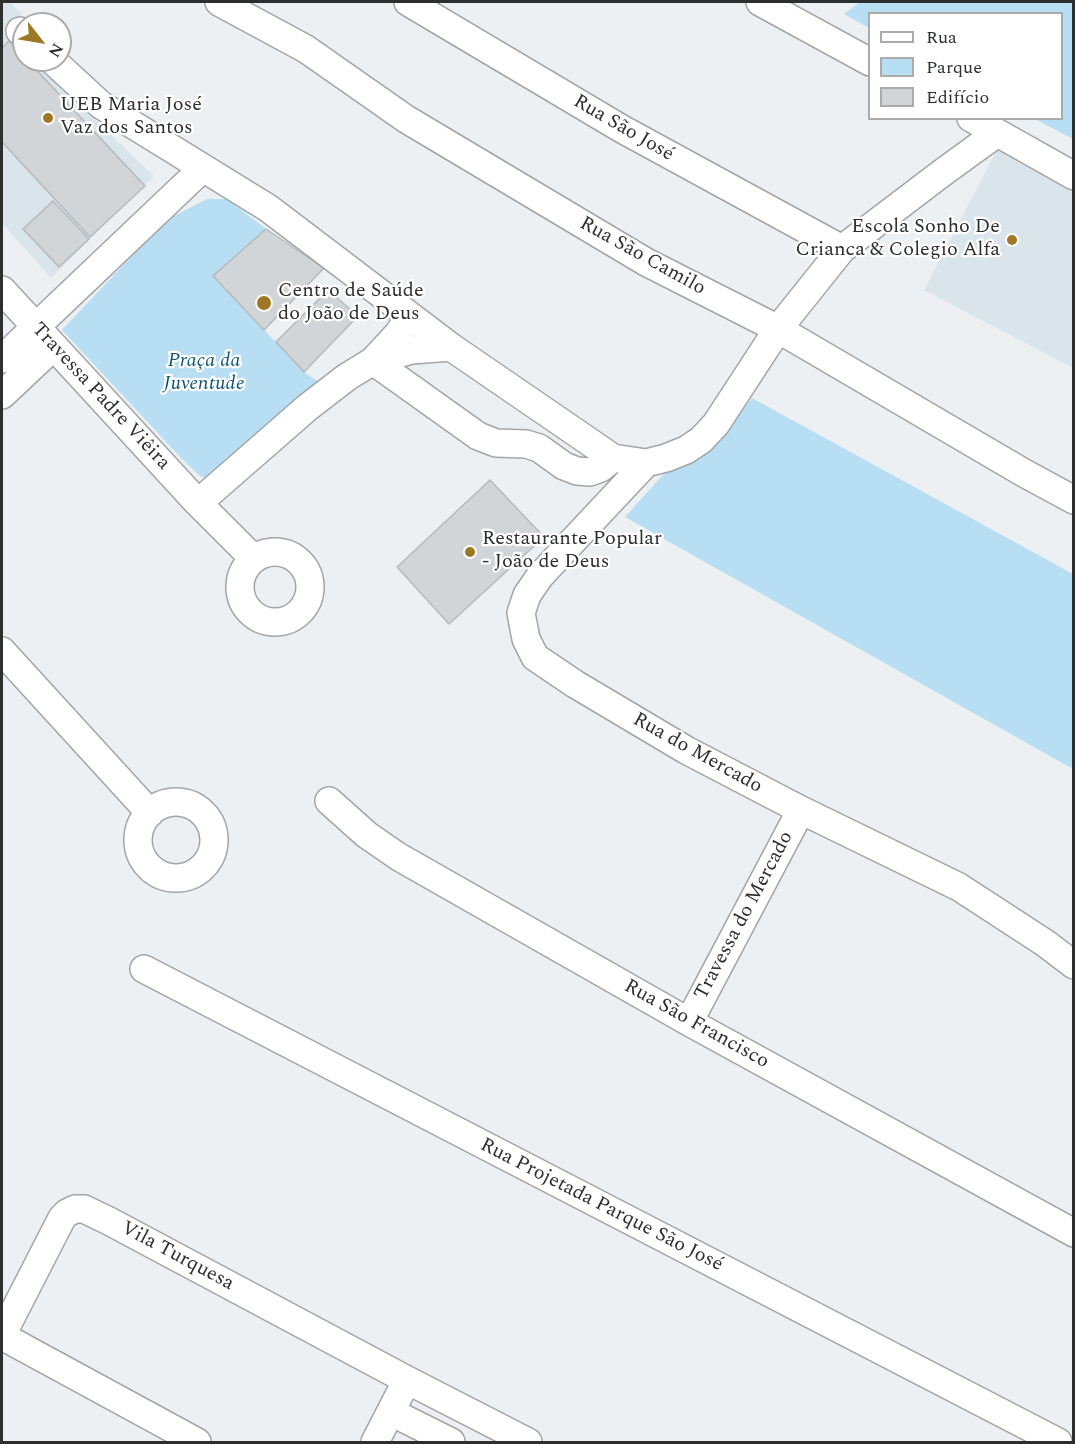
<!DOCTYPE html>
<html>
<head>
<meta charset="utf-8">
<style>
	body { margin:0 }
	#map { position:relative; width:1075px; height:1444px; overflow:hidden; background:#edf0f2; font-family:Spectral,serif }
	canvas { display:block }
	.frame { position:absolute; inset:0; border:3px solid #2d2e2e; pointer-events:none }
	.legend { position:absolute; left:868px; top:12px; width:195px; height:108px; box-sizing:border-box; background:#fff; border:2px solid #ababab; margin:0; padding:8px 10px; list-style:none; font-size:18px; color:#2d2e2e }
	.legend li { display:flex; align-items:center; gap:12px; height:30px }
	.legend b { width:30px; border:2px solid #ababab }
	.north { position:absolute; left:12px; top:12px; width:60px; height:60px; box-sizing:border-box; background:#fff; border:2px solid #ababab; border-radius:50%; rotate:121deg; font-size:16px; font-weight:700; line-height:24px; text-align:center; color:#2d2e2e }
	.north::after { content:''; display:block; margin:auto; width:21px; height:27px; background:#9f7826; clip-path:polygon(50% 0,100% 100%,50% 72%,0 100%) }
</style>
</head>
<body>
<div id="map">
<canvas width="1075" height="1444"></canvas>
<div class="frame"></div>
<ul class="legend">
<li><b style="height:8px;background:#fff"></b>Rua</li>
<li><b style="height:16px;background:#b7def3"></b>Parque</li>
<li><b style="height:16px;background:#d2d5d7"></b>Edifício</li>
</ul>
<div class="north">N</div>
</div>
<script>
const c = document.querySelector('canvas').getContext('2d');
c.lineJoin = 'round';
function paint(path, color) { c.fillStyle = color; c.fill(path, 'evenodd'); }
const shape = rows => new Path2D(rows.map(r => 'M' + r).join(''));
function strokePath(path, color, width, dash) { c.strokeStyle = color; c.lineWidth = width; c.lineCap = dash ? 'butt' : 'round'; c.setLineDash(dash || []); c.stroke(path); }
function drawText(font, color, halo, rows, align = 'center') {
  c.font = font + ' Spectral,serif'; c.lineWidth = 4.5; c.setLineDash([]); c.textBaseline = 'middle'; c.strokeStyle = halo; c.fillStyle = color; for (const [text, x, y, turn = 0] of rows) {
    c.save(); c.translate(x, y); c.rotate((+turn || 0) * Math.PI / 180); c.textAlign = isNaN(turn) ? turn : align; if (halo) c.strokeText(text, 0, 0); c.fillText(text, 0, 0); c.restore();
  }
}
paint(shape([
	[2,2,10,2,22,14,4,32,24,51,24,60,33,60,154,176,51,278,2,223],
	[998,148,1073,189,1073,368,924,290]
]), '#dae5eb');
paint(shape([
	[860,2,1073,2,1073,139,1035,119,1062,118,1062,14,870,14,869,28,844,14],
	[207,199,227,199,266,229,213,276,304,372,322,384,212,481,200,476,181,458,62,330,166,220],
	[752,398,1073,574,1073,769,625,517,671,466,717,444]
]), '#b7def3');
const building = shape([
	[9,41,24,57,24,60,27,60,145,186,90,237,2,142,2,48,9,41],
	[53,201,89,239,59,267,23,229,53,201],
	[266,229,324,268,264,330,213,276,266,229],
	[328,290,358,316,304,372,276,342,328,290],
	[490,480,544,537,449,624,397,567,490,480]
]);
paint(building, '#d2d5d7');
strokePath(building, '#b6b9bb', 1.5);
const minor = shape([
	[219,2,306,49,406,119,646,262,778,329,1024,473,1074,500],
	[408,2,622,129,842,249],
	[760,2,870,62],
	[20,31,24,34],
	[52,60,101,105,268,208,451,347,613,458,646,463,666,458,686,450,701,440,716,424,778,329,842,249,942,173,997,133],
	[971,118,1074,176],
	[2,290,198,503,254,559],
	[405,312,404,325,398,334,373,361,478,436,496,443,526,444,539,448,564,466,577,471,590,472,601,468,613,458],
	[2,359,202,169],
	[2,395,53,347],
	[646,463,540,576,527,595,521,613,526,639,535,657,575,684,686,750,801,810,959,887,1045,943,1074,965],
	[198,503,308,407,347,377,373,361,393,355,412,350,451,347],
	'240 587a35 35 0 1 1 70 0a35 35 0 1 1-70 0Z',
	[2,651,150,813],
	[329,801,367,835,399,857,689,1022,1074,1233],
	'138 840a38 38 0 1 1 76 0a38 38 0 1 1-76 0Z',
	[144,969,1058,1442],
	[689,1022,801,810],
	[2,1335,62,1218,67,1213,75,1209,84,1209,109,1221,407,1380,528,1442],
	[2,1336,197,1442],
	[391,1412,451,1442],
	[375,1442,407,1380]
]);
strokePath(minor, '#a2a5a7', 30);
strokePath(minor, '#fff', 27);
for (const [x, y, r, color] of [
	[48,118,6,"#9f7826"],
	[1012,240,6,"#9f7826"],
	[264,303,8,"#9f7826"],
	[470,552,6,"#9f7826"]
]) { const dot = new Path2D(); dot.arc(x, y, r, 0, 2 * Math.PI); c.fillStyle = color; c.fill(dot); strokePath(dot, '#fff', 2); }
drawText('20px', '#2d2e2e', '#fff', [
	["UEB Maria José",60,106],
	["Vaz dos Santos",60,129],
	["Escola Sonho De",1000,228,"right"],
	["Crianca & Colegio Alfa",1000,251,"right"],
	["Centro de Saúde",278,292],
	["do João de Deus",278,315],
	["Restaurante Popular",482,540],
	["- João de Deus",482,563]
], 'left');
drawText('20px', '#2d2e2e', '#fff', [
	["Rua São José",623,129,30],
	["Rua São Camilo",642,257,29],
	["Travessa Padre Viêira",100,397,47],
	["Rua do Mercado",697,754,29],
	["Travessa do Mercado",745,916,-62],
	["Rua São Francisco",696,1025,29],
	["Rua Projetada Parque São José",601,1206,27],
	["Vila Turquesa",177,1257,28]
]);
drawText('italic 20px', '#0f5572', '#fff', [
	["Praça da",204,362],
	["Juventude",204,385]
]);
</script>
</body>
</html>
